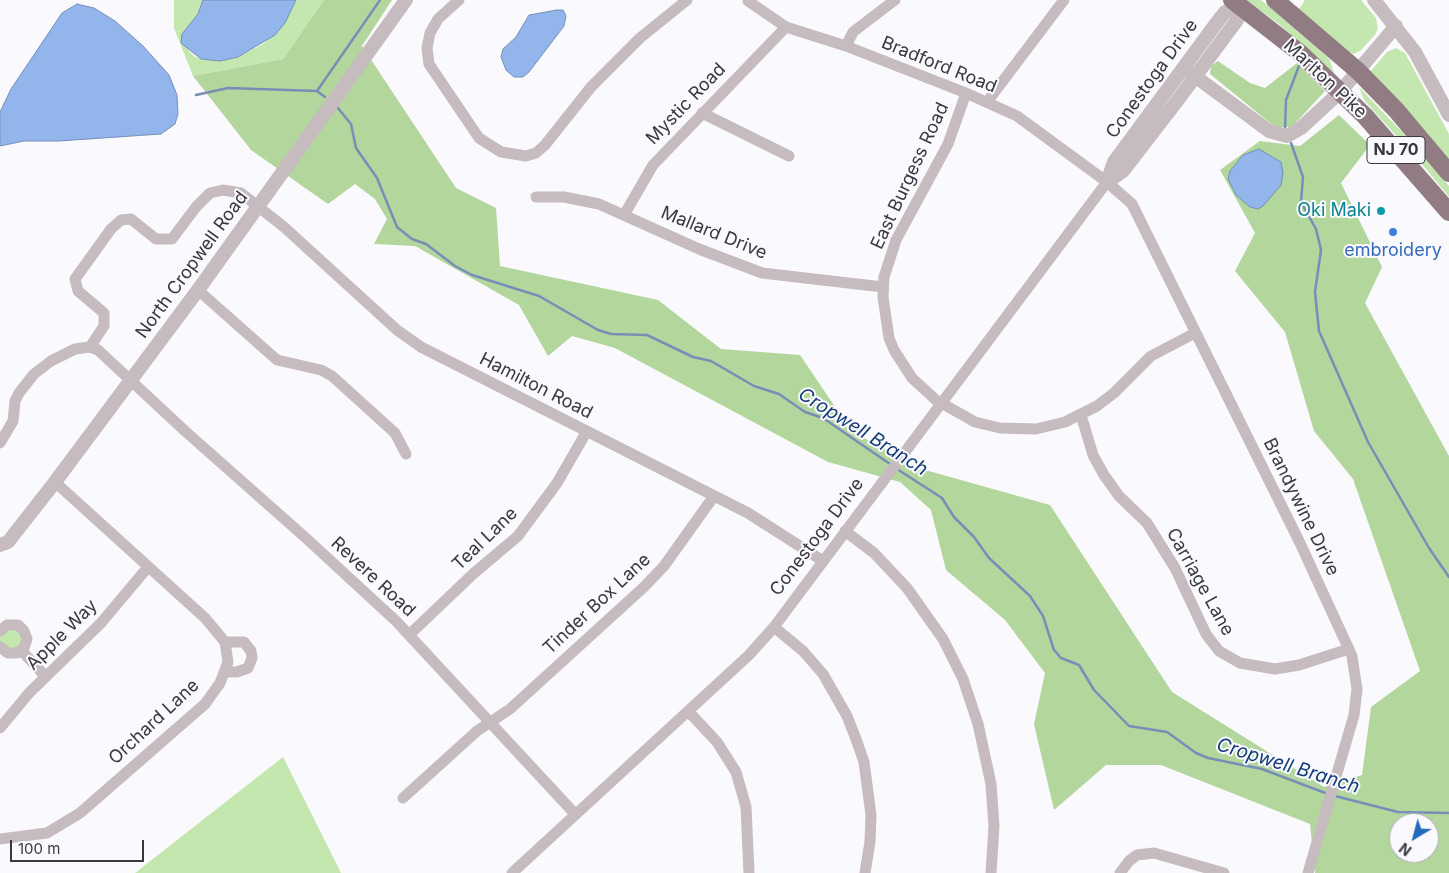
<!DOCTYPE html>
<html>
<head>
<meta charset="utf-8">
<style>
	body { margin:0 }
	#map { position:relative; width:1449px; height:873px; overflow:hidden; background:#faf9fd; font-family:Inter,sans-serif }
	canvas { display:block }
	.north { position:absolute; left:1389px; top:813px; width:50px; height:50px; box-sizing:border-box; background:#faf9fd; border:1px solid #adabb1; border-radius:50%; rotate:217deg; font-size:14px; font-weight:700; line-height:20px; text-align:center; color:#39373f }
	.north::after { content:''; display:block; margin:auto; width:18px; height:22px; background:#246bbc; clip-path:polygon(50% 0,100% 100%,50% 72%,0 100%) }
	.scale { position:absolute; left:10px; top:840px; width:134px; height:22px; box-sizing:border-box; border:2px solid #39373f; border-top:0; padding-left:6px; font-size:15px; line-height:18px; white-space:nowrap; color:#39373f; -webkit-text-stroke:4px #faf9fd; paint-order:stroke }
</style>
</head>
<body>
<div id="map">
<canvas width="1449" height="873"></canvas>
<div class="north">N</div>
<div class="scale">100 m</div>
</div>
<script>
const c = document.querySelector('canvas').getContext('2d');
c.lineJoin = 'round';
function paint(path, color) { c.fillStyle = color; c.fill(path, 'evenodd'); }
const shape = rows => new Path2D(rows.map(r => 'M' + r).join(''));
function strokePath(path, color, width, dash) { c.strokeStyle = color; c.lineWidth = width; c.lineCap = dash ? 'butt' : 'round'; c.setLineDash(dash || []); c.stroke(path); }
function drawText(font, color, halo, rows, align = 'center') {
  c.font = font + ' Inter,sans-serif'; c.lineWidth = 4; c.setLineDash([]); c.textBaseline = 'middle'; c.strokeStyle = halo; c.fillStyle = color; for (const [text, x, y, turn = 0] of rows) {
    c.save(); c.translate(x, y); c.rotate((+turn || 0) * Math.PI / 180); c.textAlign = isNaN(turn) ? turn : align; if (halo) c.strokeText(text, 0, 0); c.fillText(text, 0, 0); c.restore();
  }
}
paint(shape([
	[174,0,203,0,198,14,181,38,189,51,195,57,201,59,220,61,238,57,263,44,279,31,296,0,324,0,283,59,193,76,174,28],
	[1246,0,1261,0,1272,9,1320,50,1330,60,1334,73,1279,24],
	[1305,0,1361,0,1376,18,1378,28,1375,35,1360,51,1353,54,1343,49,1299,9],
	[1396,48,1405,53,1449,134,1449,160,1370,72,1387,52],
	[1359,87,1425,156,1449,186,1449,197,1426,169,1364,100],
	[23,629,21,650,0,647,0,631],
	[283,757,341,873,135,873]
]), '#c4e7af');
paint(shape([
	[324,0,392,0,362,46,456,188,496,208,500,266,658,300,721,349,800,355,852,432,890,451,911,466,1050,505,1172,692,1324,787,1362,775,1371,707,1420,671,1353,479,1314,431,1285,332,1235,271,1255,233,1220,170,1260,141,1300,146,1339,115,1370,145,1341,183,1382,267,1365,303,1449,456,1449,873,1315,873,1310,824,1161,765,1106,765,1054,810,1034,724,1045,673,1005,620,946,570,931,510,900,482,828,462,615,348,572,336,548,356,519,305,415,246,374,244,387,219,375,199,355,184,328,204,251,150,193,76,283,59],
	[1399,823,1429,823,1429,853,1399,853],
	[1218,61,1250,83,1265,88,1297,63,1325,91,1292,127,1275,127,1210,74,1211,66]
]), '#b3d69d');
const water = shape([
	[203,0,296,0,285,23,275,35,238,57,220,61,201,59,181,43,182,34,198,14,203,0],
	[77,4,94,8,115,21,143,46,169,75,177,95,178,114,175,124,161,134,59,141,24,141,0,146,0,112,11,89,62,13,77,4],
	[557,10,563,10,566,16,564,26,529,72,523,77,514,77,506,70,501,57,503,49,516,37,529,15,557,10],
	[1259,149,1281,162,1283,173,1281,185,1263,206,1258,209,1250,207,1236,195,1228,179,1230,171,1243,155,1259,149]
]);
paint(water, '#92b5eb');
strokePath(water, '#778fb7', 1);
strokePath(shape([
	[317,91,380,0],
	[317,91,325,97],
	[196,95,228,88,317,91],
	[337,107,351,124,356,148,377,178,397,227,412,239,426,244,455,266,472,275,539,296,598,330,611,334,647,335,693,357,711,361,754,386,779,394,805,412,823,418,890,464],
	[1285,128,1286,100,1299,66],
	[1291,143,1303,177,1301,202,1316,229,1321,250,1315,292,1319,331,1368,442,1429,548,1449,577],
	[897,469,942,498,954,517,974,537,989,558,1030,596,1043,616,1054,650,1061,658,1079,665,1094,690,1129,726,1167,732,1196,753,1208,758,1262,769,1328,794],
	[1335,796,1398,812,1449,813]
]), '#778fb7', 2.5);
strokePath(shape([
	[459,0,438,19,430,33,427,48,429,64,479,138,501,152,526,156,536,153,545,145,591,87,640,38,687,0],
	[748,1,786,27,846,46,966,93,1017,116,1107,182,1132,204,1300,543,1352,656,1357,689,1354,715,1308,873],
	[846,46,853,32,895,0],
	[966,93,948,144,896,240,884,277,883,297,889,338,894,350,912,378,936,400,975,422,1000,428,1036,429,1065,422,1097,406,1114,393,1151,356,1195,333],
	[987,102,1064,0],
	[702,113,789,156],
	[536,197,564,197,599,204,699,249,762,273,883,287],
	[624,215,653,165,786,27],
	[198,290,277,360,321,370,332,376,395,433,406,454],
	[90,347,104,326,104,313,78,291,75,279,111,229,121,220,131,219,156,239,172,239,196,207,210,193,223,190,241,193,284,227,397,330,421,347,748,513,823,561],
	[1081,415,1093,455,1104,475,1119,496,1147,523,1175,568,1206,634,1219,651,1240,663,1275,669,1299,665,1349,649],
	[0,443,13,421,15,401,19,393,34,374,51,361,75,349,90,347,98,350,185,431,307,539,396,621,575,814],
	[845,531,874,553,907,588,943,639,963,679,978,724,991,784,994,826,991,873],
	[774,627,803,651,823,674,847,716,856,739,864,762,871,815,870,842,865,873],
	[0,631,7,625,18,625,24,631,27,639,24,648,17,653,8,653,0,647],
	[409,635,473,574,518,536,557,483,587,431],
	[225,642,244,642,251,651,252,658,248,668,237,672,225,672],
	[21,650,46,677],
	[688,711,717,742,736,772,746,807,749,873],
	[0,728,29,693,101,623,148,567],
	[403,798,477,731,510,709,644,587,664,566,714,496],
	[0,839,47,833,80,813,205,704,220,683,228,662,225,642,205,618,55,482],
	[512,873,749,655,774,627,1107,182],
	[1120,873,1129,861,1137,855,1154,853,1224,873]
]), '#c6bbbe', 11);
strokePath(shape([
	[1374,0,1415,52,1449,115],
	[1184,68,1269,131,1287,136,1301,128,1340,92,1396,26],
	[1107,182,1123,171,1177,101,1237,20,1240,5],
	[1107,182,1114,162,1218,21,1225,12,1237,9],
	[0,545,8,542,55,482,198,290,406,0]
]), '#c6bbbe', 14);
strokePath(shape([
	[1232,0,1300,53,1365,116,1449,212],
	[1275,0,1358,71,1396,110,1449,173]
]), '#927c83', 18);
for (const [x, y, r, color] of [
	[1381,211,5,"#0f9aa8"],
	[1393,232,5,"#3f7fe0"]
]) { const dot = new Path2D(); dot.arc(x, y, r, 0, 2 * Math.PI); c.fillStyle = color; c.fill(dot); strokePath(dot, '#faf9fd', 2); }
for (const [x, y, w] of [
	[1396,150,58]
]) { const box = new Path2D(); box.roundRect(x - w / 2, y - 13.5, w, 27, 4); c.fillStyle = '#faf9fd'; c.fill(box); strokePath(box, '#39373f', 1); }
drawText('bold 16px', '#39373f', null, [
	["NJ 70",1396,150]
]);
drawText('18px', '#39373f', '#faf9fd', [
	["Bradford Road",939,65,22],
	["Conestoga Drive",1152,79,-54],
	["Marlton Pike",1325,79,43],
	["Mystic Road",686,104,-46],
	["East Burgess Road",910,176,-65],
	["Mallard Drive",714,233,22],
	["North Cropwell Road",192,265,-54],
	["Hamilton Road",536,386,27],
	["Brandywine Drive",1301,507,64],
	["Conestoga Drive",817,537,-53],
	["Teal Lane",485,539,-44],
	["Revere Road",373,577,43],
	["Carriage Lane",1200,582,61],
	["Tinder Box Lane",597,604,-43],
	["Apple Way",62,635,-45],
	["Orchard Lane",154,722,-43]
]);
drawText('18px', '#0d838f', '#faf9fd', [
	["Oki Maki",1371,211]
], 'right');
drawText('18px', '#366cbe', '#faf9fd', [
	["embroidery",1393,251]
]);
drawText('italic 19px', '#113b79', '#faf9fd', [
	["Cropwell Branch",863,432,32],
	["Cropwell Branch",1288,766,17]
]);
</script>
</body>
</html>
